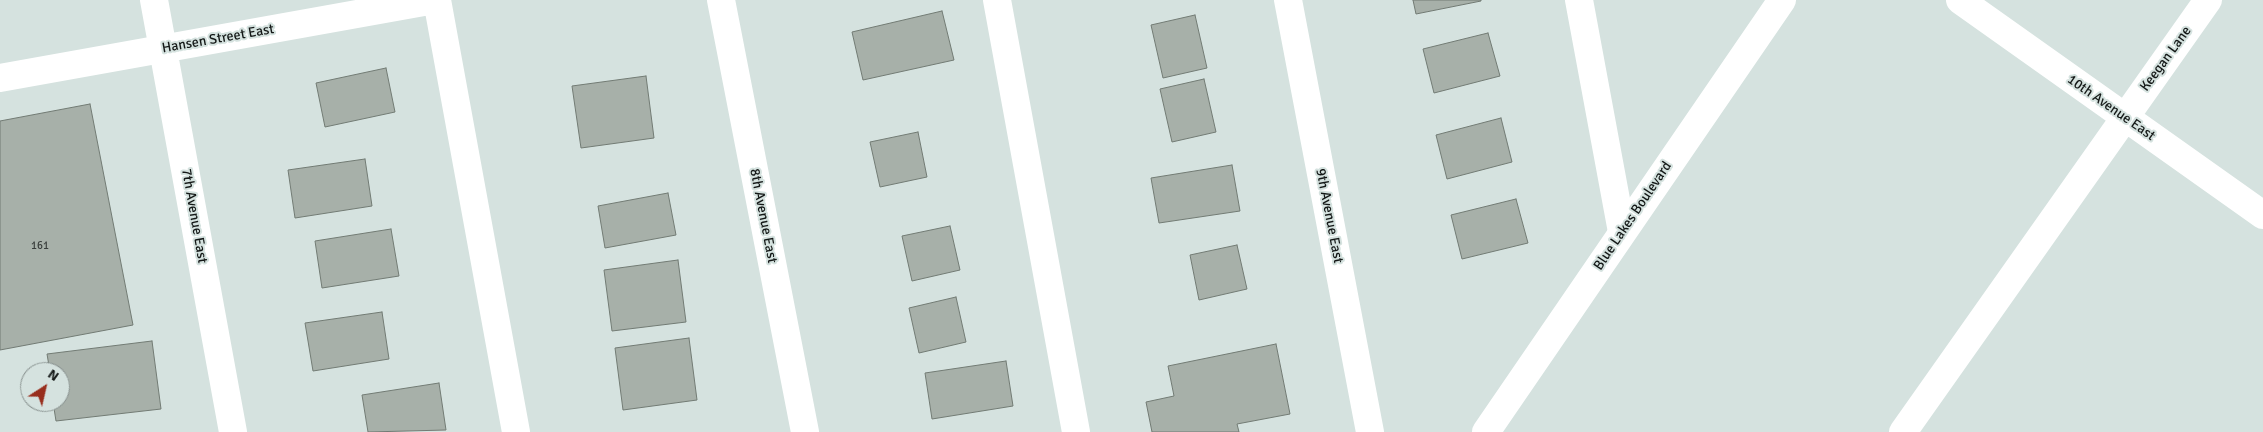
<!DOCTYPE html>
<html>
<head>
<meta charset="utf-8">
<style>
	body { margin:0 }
	#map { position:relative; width:2263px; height:432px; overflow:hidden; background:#d5e2df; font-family:Signika,sans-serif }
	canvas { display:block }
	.north { position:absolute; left:20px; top:362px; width:50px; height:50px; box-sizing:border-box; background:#d5e2df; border:1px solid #88918f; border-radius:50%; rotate:35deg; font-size:14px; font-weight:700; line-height:20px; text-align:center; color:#141817 }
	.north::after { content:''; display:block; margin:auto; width:18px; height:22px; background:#982e1d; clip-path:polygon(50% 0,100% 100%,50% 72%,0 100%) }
</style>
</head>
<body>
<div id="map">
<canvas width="2263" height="432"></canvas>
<div class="north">N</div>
</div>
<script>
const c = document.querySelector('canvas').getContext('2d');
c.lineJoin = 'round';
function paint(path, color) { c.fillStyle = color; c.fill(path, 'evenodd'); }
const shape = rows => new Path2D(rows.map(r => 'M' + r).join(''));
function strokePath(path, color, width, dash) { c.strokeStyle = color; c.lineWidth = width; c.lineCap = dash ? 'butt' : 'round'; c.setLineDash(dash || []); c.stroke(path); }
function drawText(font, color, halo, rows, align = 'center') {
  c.font = font + ' Signika,sans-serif'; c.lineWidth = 4; c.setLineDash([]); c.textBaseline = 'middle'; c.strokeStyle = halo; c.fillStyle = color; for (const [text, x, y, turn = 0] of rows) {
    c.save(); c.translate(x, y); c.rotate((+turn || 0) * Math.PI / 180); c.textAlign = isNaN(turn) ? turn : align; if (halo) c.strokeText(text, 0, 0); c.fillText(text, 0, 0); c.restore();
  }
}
const building = shape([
	[1413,0,1481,0,1481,1,1416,14,1413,0],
	[942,11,954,60,863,80,852,32,942,11],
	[1195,15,1207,68,1163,78,1151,25,1195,15],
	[1488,33,1500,76,1434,93,1423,49,1488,33],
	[386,68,395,112,325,127,316,83,386,68],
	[646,76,654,138,581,148,572,86,646,76],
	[1204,79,1216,132,1172,142,1160,89,1204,79],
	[90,104,133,325,0,350,0,121,90,104],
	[1501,118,1512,162,1447,179,1436,135,1501,118],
	[918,132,927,177,880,187,870,142,918,132],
	[365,159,372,206,295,218,288,170,365,159],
	[1232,165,1240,211,1159,223,1151,178,1232,165],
	[668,193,676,235,605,248,598,206,668,193],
	[1516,199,1528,243,1462,259,1451,215,1516,199],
	[950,226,960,270,912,281,902,236,950,226],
	[391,229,399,276,322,288,315,241,391,229],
	[1237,245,1247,289,1199,300,1190,255,1237,245],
	[678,260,686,322,612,331,604,270,678,260],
	[956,297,966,342,919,353,909,308,956,297],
	[382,312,389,359,313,371,305,323,382,312],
	[689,338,697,400,623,410,615,348,689,338],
	[152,341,161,409,56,421,53,402,60,402,60,372,50,372,47,354,152,341],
	[1276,344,1290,414,1237,424,1239,432,1152,432,1146,402,1174,396,1168,366,1276,344],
	[1006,361,1013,406,932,419,925,373,1006,361],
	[439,383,446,430,368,432,362,395,439,383]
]);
paint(building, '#a7b0a9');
strokePath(building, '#727b74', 1);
strokePath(shape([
	[154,0,233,432],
	[437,0,516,432],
	[721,0,805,432],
	[997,0,1076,432],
	[1288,0,1370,432],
	[1579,0,1622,232],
	[1960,0,2263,215],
	[0,78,435,0],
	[1903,432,2208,0]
]), '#fff', 28);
strokePath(shape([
	[1486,432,1782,0]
]), '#fff', 28);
drawText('11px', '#393e3c', null, [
	["161",40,246]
]);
drawText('14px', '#141817', '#d5e2df', [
	["Hansen Street East",218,39,-10],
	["Keegan Lane",2166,59,-54],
	["10th Avenue East",2111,108,35],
	["7th Avenue East",194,216,80],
	["8th Avenue East",763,216,79],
	["9th Avenue East",1329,216,79],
	["Blue Lakes Boulevard",1633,216,-56]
]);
</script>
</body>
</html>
